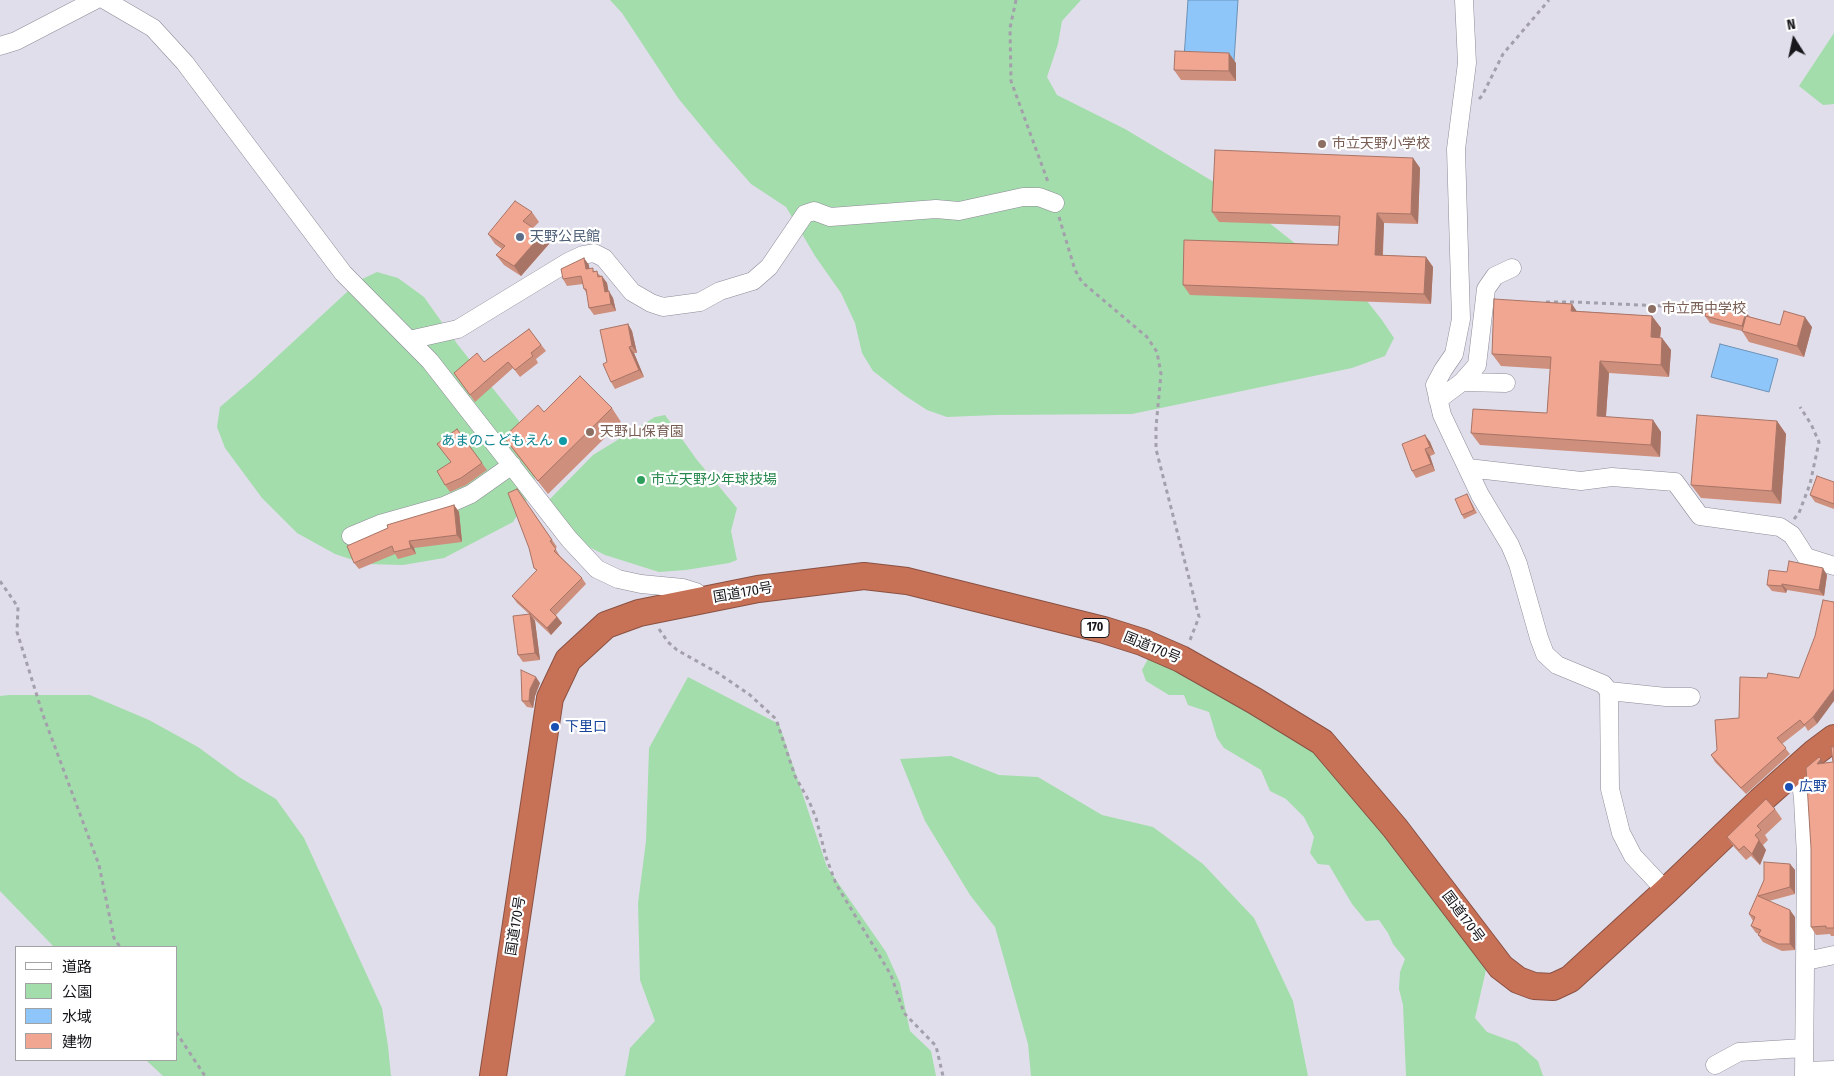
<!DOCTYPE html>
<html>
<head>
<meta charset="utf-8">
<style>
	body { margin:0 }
	#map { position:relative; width:1834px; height:1076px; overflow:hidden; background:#e1deeb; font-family:"Fira Sans Condensed","Noto Sans JP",sans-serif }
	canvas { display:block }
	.legend { position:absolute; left:15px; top:946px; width:162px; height:115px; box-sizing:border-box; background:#fff; border:1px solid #a2a2a4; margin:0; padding:6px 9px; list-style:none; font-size:15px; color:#17161b }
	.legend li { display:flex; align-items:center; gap:10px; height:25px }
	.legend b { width:25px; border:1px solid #a2a2a4 }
	.north { position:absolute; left:1769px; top:15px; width:50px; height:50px; -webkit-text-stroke:4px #fff; paint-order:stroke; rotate:350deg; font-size:14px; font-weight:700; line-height:20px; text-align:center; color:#17161b }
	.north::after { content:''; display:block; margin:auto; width:18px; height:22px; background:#17161b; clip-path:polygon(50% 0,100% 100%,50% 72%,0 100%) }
</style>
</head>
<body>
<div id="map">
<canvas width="1834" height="1076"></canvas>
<ul class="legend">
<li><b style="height:6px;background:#fff"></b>道路</li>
<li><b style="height:14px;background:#a3ddab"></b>公園</li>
<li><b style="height:14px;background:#8fc6fa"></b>水域</li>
<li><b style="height:14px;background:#f0a691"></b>建物</li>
</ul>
<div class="north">N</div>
</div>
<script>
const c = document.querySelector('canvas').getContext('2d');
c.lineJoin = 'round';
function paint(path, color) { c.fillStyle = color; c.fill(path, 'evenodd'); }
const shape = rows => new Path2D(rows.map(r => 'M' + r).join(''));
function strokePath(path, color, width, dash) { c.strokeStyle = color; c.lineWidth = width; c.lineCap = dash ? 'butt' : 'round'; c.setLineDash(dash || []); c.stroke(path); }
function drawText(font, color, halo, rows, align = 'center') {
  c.font = font + ' "Fira Sans Condensed","Noto Sans JP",sans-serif'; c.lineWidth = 4.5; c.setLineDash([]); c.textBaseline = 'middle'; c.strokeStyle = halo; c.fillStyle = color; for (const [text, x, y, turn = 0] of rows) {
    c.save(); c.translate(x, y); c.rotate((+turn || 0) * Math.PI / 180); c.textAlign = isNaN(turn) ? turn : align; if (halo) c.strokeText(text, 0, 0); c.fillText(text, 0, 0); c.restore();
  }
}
paint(shape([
	[610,0,1081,0,1062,21,1058,44,1047,77,1057,95,1125,129,1229,191,1321,264,1359,291,1382,320,1394,338,1385,356,1352,368,1132,414,996,415,947,417,927,410,904,395,873,371,862,353,855,323,841,293,815,256,786,207,751,184,715,143,678,98,622,13],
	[1834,33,1834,104,1823,105,1799,86],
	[377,272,398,278,424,297,458,345,519,421,534,459,535,487,513,522,444,558,403,565,365,564,335,554,297,533,262,498,225,448,217,427,220,407,254,378,360,280],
	[665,415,697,460,737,508,731,531,737,560,729,563,686,570,659,572,605,555,579,542,549,500,593,455,655,417],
	[1149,657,1157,658,1245,711,1311,746,1375,814,1486,970,1475,1018,1487,1032,1517,1043,1538,1061,1543,1076,1406,1076,1403,1005,1399,989,1400,972,1405,959,1393,944,1388,933,1379,920,1366,921,1352,904,1329,865,1318,864,1310,853,1314,837,1304,817,1286,799,1270,791,1261,770,1224,748,1217,738,1209,712,1188,705,1184,695,1169,695,1146,681,1142,670],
	[688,677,779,724,827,867,886,952,900,983,910,1031,931,1051,936,1076,625,1076,630,1048,655,1021,640,980,638,903,646,841,649,748],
	[9,695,90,695,149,720,198,747,239,777,276,799,304,838,382,1008,388,1046,391,1076,163,1076,146,1060,176,1060,176,947,54,947,0,891,0,696],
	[951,756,999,775,1038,777,1102,815,1153,827,1203,864,1254,918,1293,1001,1308,1076,1031,1076,1028,1044,995,927,970,895,925,821,900,759]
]), '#a3ddab');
const water = shape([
	[1188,0,1238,0,1234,61,1184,58,1188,0],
	[1720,344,1778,359,1769,392,1711,377,1720,344]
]);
paint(water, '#8fc6fa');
strokePath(water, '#6b91b7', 1);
const minor = shape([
	[105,0,153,28,185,63,343,273,430,361,569,539,597,569,618,579,641,584,683,588,696,592,703,600],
	[1464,0,1467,63,1456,149,1461,319,1454,354,1443,370,1435,385,1442,415,1480,495,1510,545,1518,564,1539,638,1545,654,1557,665,1603,684,1609,691,1610,789,1621,833,1633,856,1666,891],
	[0,46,16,41,95,0],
	[409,340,458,329,568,262,583,255,594,253,604,258,632,292,651,303,663,307,700,302,720,291,753,281,769,267,805,214,814,211,830,217,936,209,959,211,1023,197,1039,197,1055,203],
	[1462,382,1506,383],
	[1438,400,1462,382,1477,365,1486,289,1495,276,1512,268],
	[1468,468,1581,481,1612,477,1675,482,1700,516,1780,527,1792,535,1806,557,1834,566],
	[351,536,380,524,444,506,471,494,512,465],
	[1609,691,1666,697,1691,697],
	[1799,766,1803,799,1806,856,1804,1076],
	[1806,961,1834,955],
	[1715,1065,1739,1052,1803,1048],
	[1804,1071,1834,1070]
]);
const highway = shape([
	[493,1076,550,698,568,660,606,625,639,613,758,589,864,576,907,581,1104,630,1142,642,1181,659,1255,701,1322,742,1395,828,1501,967,1518,980,1534,986,1553,987,1570,979,1666,891,1760,801,1814,753,1834,738]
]);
strokePath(minor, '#8d8a97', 19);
strokePath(highway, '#895142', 28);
strokePath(shape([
	[1016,0,1010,28,1011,81,1048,182],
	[1479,99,1482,96,1503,54,1549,0],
	[1059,217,1075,270,1082,282,1147,337,1157,352,1161,374,1156,427,1156,449,1199,617,1190,640],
	[1546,302,1575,302,1683,307],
	[1794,519,1799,513,1810,484,1819,442,1811,424,1800,407],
	[0,581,18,607,17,632,43,715,99,865,114,938,120,947],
	[659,629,668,642,677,650,718,673,750,695,776,719,795,776,809,801,816,818,826,857,836,884,891,975,904,1013,936,1046,943,1076],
	[176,1032,205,1076]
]), '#a3a0ab', 3, [4, 4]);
strokePath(minor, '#fff', 18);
strokePath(highway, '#c77157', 26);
paint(shape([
	[1236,63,1236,81,1181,80,1174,70],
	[1413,158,1420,168,1418,224,1384,223,1383,255,1426,257,1433,267,1431,304,1190,295,1183,285,1338,245,1339,226,1219,222,1212,212],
	[532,212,539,222,533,228,542,234,549,244,521,276,504,265,496,255,502,249,495,244,488,234],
	[589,265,589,269,595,271,601,276,607,283,608,291,613,298,616,311,594,315,589,308,587,294,584,289,583,284,567,286,563,279],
	[1577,311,1652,316,1661,328,1660,338,1662,338,1671,350,1669,377,1609,373,1606,417,1653,420,1661,432,1660,457,1480,445,1471,433,1547,413,1550,369,1501,366,1492,354],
	[1746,312,1750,317,1780,325,1812,327,1804,357,1749,342,1742,331,1710,323,1705,316],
	[628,324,632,331,637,353,634,353,644,377,615,389,611,382,607,362],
	[529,329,546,351,536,359,538,363,520,377,513,368,475,402,454,373,484,362],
	[612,408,621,422,548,494,514,451,504,437,544,412],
	[1777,421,1786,434,1781,504,1701,498,1691,485],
	[457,429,487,470,466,485,450,492,445,485,451,462],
	[1425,435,1430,442,1435,454,1430,456,1435,471,1416,478,1412,471],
	[1834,482,1834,509,1815,502,1810,495],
	[517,489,557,547,555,548,560,556,582,578,586,584,556,615,562,623,551,635,533,618,535,621,540,660,523,662,518,655,529,614,517,603,512,596,537,571,534,568],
	[1467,494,1477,513,1464,519,1462,515],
	[454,505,459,512,462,542,414,548,416,554,398,559,395,554,359,569,354,563],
	[1827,575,1824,596,1787,590,1786,593,1772,591,1767,585],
	[1767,678,1799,678,1817,724,1808,731,1805,726,1782,744,1790,754,1746,794,1715,762,1711,755,1717,750,1739,718],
	[540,683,535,696,533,708,527,707,522,701],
	[1834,747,1834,936,1831,936,1830,934,1816,935,1811,927,1823,763,1833,762],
	[1775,809,1782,819,1765,835,1768,840,1763,845,1766,850,1760,865,1751,856,1746,860,1734,847,1727,837],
	[1790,864,1795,870,1795,894,1769,901,1795,917,1795,950,1782,951,1763,942,1758,935,1759,934,1756,933,1751,926,1753,921,1749,914,1764,880]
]), '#ce8f7d');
paint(shape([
	[1229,53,1236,63,1236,81,1229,71],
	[1413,158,1420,168,1418,224,1411,214],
	[1377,213,1384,223,1382,265,1375,255],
	[542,234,549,244,521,276,514,266],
	[1426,257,1433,267,1431,304,1424,294],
	[584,258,589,265,590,276,586,269],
	[602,276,607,283,610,298,605,292],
	[609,291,613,298,616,311,611,304],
	[1572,304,1580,316,1571,311],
	[1746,312,1750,319,1747,333,1742,326],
	[1652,316,1661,328,1659,349,1651,337],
	[1805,317,1812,327,1804,357,1797,346],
	[628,324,632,331,637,353,632,346],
	[1662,338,1671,350,1669,377,1661,365],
	[629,347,634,353,644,377,639,370],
	[1600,361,1609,373,1605,428,1597,416],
	[1653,420,1661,432,1660,457,1651,445],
	[1777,421,1786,434,1781,504,1772,491],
	[1425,435,1430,442,1435,454,1430,447],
	[1425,449,1430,456,1435,471,1431,464],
	[454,505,459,512,462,542,457,535],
	[409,541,414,548,416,554,411,548],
	[1823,568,1827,575,1824,596,1819,590],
	[1782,584,1787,590,1786,593,1782,586],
	[530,614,535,621,540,660,535,653],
	[557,617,562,623,551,635,547,628],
	[536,677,540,683,535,696,533,708,529,701,530,689],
	[1834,689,1834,701,1817,724,1813,717],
	[1821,759,1826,767,1817,764],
	[1759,840,1766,850,1760,865,1752,854],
	[1790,864,1795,870,1795,894,1790,887],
	[1790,910,1795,917,1795,950,1790,944]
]), '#a87466');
const building = shape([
	[1175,51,1229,53,1229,71,1174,70,1175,51],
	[1215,150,1413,158,1411,214,1377,213,1375,255,1426,257,1424,294,1183,285,1184,240,1338,245,1340,216,1212,212,1215,150],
	[515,201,532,212,523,221,542,234,514,266,496,255,505,246,488,234,515,201],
	[584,258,586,269,593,268,593,272,597,271,598,277,602,276,605,292,609,291,611,304,589,308,586,289,584,289,581,276,563,279,561,269,584,258],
	[1494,299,1572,304,1571,311,1652,316,1651,337,1662,338,1661,365,1600,361,1597,416,1653,420,1651,445,1471,433,1473,409,1547,413,1551,357,1492,354,1494,299],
	[1709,302,1746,312,1742,326,1705,316,1709,302],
	[1784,311,1805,317,1797,346,1742,331,1746,316,1780,325,1784,311],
	[628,324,632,346,629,347,639,370,611,382,603,364,607,362,600,330,628,324],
	[529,329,541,345,531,353,533,356,515,370,508,362,470,395,454,373,477,353,484,362,529,329],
	[580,376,612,408,538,481,504,437,538,405,544,412,580,376],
	[1697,415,1777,421,1772,491,1691,485,1697,415],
	[457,429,482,463,461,478,445,485,437,471,451,462,437,444,457,429],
	[1425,435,1430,447,1425,449,1431,464,1412,471,1402,444,1425,435],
	[1817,476,1834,482,1834,504,1810,495,1817,476],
	[517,489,552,540,550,541,556,549,554,551,582,578,550,610,557,617,547,628,512,596,537,570,534,568,529,548,508,493,517,489],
	[1467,494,1474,510,1462,515,1455,499,1467,494],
	[454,505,457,535,409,541,411,548,394,552,392,546,354,563,347,546,388,528,387,525,454,505],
	[1789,561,1823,568,1819,590,1782,584,1782,586,1767,585,1769,570,1787,572,1789,561],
	[1823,600,1834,602,1834,689,1813,717,1804,725,1800,720,1777,738,1786,748,1741,788,1711,755,1717,750,1715,720,1739,718,1740,677,1767,678,1768,673,1799,678,1815,636,1823,600],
	[530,614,535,653,518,655,513,616,530,614],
	[521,670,536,677,530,689,529,701,522,701,521,670],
	[1831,747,1834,747,1834,928,1826,928,1826,926,1811,927,1811,848,1806,768,1819,757,1821,759,1817,764,1833,762,1831,747],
	[1766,799,1775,809,1757,826,1761,830,1755,835,1759,840,1752,854,1744,846,1739,850,1727,837,1766,799],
	[1764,862,1790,864,1790,887,1758,896,1790,910,1790,944,1778,944,1758,935,1761,930,1751,926,1755,917,1749,914,1764,880,1764,862]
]);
paint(building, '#f0a691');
strokePath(building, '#a87466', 1);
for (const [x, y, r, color] of [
	[1322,144,5,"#8d6e63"],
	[520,237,5,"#5c6f8a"],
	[1652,309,5,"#8d6e63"],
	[590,432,5,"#8d6e63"],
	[563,441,5,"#0f9aa8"],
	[641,480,5,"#2e9e5b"],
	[555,727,5,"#1a4fb4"],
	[1789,787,5,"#1a4fb4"]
]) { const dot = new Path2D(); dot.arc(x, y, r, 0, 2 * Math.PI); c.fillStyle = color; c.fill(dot); strokePath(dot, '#fff', 2); }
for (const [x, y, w] of [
	[1095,628,28]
]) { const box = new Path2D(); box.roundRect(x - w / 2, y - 9.5, w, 19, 4); c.fillStyle = '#fff'; c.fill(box); strokePath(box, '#17161b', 1); }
drawText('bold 12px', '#17161b', null, [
	["170",1095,628]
]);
drawText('14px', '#785e54', '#fff', [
	["市立天野小学校",1332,144],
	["市立西中学校",1662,309],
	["天野山保育園",600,432]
], 'left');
drawText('14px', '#4e5e75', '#fff', [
	["天野公民館",530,237]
], 'left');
drawText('14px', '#0d838f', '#fff', [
	["あまのこどもえん",553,441]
], 'right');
drawText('14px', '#27864d', '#fff', [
	["市立天野少年球技場",651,480]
], 'left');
drawText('14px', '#17161b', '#fff', [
	["国道170号",743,593,-10],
	["国道170号",1152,648,22],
	["国道170号",1463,917,53],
	["国道170号",516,926,-81]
]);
drawText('14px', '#164399', '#fff', [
	["下里口",565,727],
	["広野",1799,787]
], 'left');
</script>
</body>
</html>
